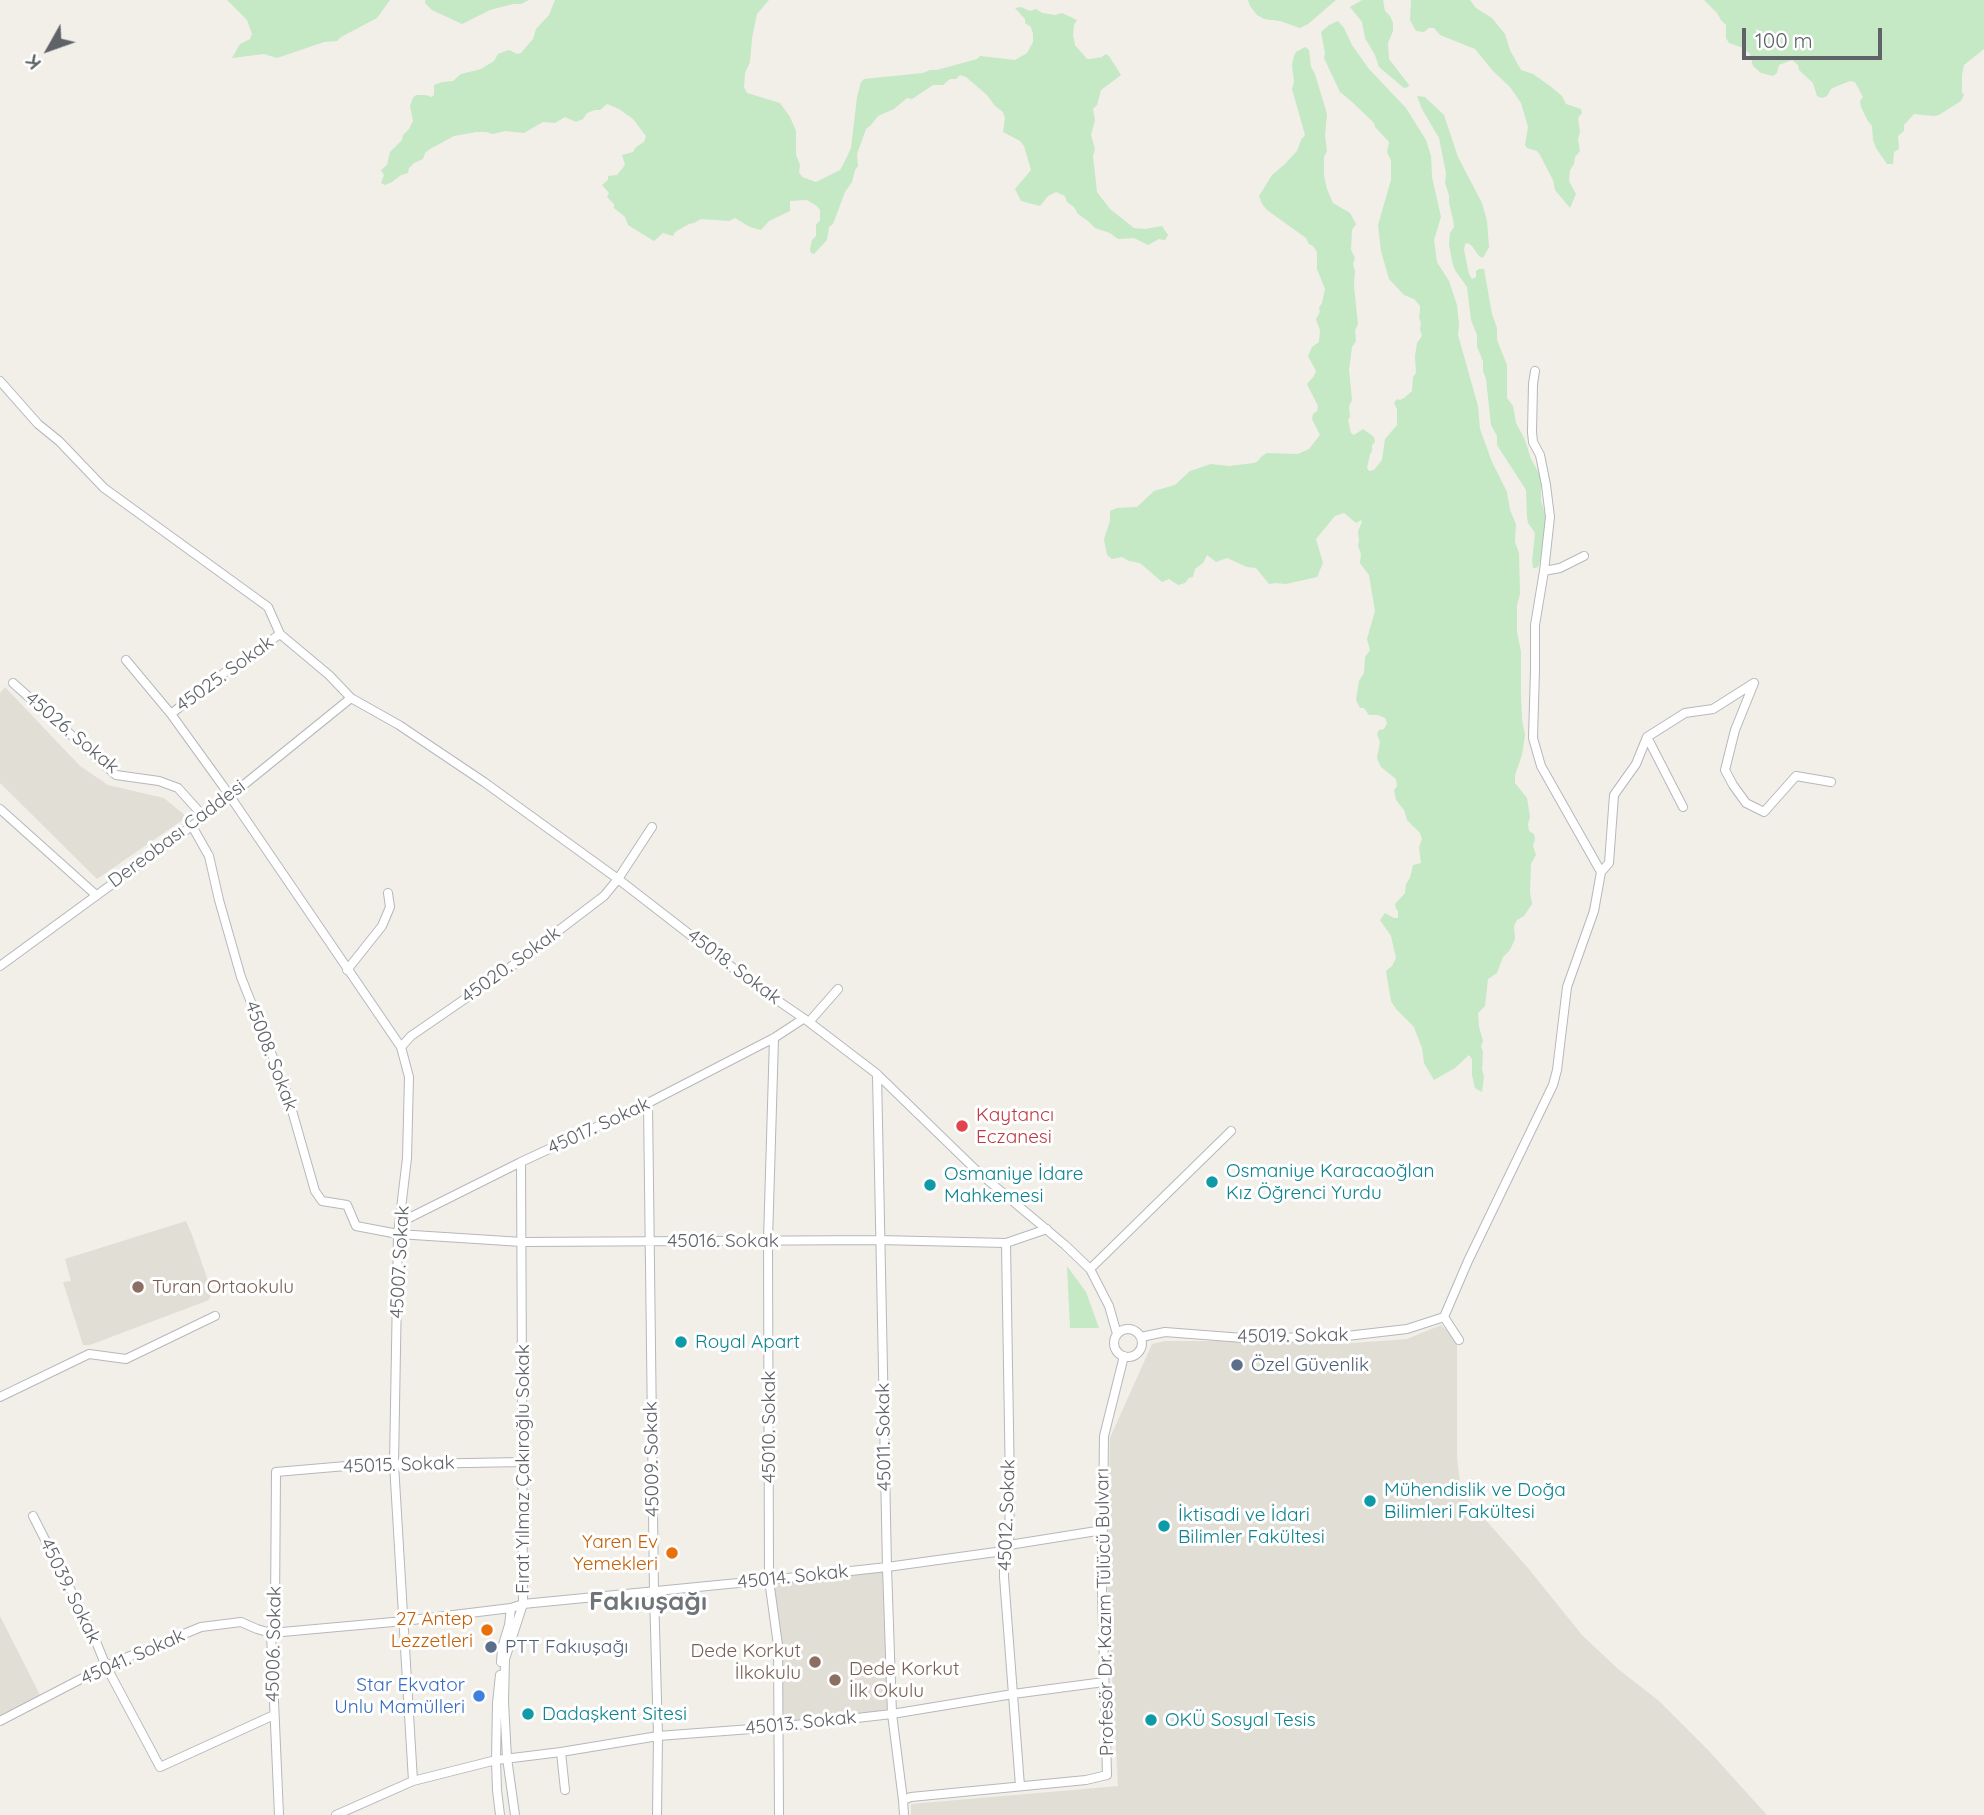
<!DOCTYPE html>
<html>
<head>
<meta charset="utf-8">
<style>
	body { margin:0 }
	#map { position:relative; width:1984px; height:1815px; overflow:hidden; background:#f1efe8; font-family:Quicksand,sans-serif }
	canvas { display:block }
	.north { position:absolute; left:14px; top:14px; width:70px; height:70px; -webkit-text-stroke:5px #fff; paint-order:stroke; rotate:230deg; font-size:19px; font-weight:700; line-height:28px; text-align:center; color:#5f6368 }
	.north::after { content:''; display:block; margin:auto; width:24px; height:32px; background:#5f6368; clip-path:polygon(50% 0,100% 100%,50% 72%,0 100%) }
	.scale { position:absolute; left:1742px; top:28px; width:140px; height:32px; box-sizing:border-box; border:4px solid #5f6368; border-top:0; padding-left:9px; font-size:21px; line-height:24px; white-space:nowrap; color:#5f6368; -webkit-text-stroke:5px #fff; paint-order:stroke }
</style>
</head>
<body>
<div id="map">
<canvas width="1984" height="1815"></canvas>
<div class="north">K</div>
<div class="scale">100 m</div>
</div>
<script>
const c = document.querySelector('canvas').getContext('2d');
c.lineJoin = 'round';
function paint(path, color) { c.fillStyle = color; c.fill(path, 'evenodd'); }
const shape = rows => new Path2D(rows.map(r => 'M' + r).join(''));
function strokePath(path, color, width, dash) { c.strokeStyle = color; c.lineWidth = width; c.lineCap = dash ? 'butt' : 'round'; c.setLineDash(dash || []); c.stroke(path); }
function drawText(font, color, halo, rows, align = 'center') {
  c.font = font + ' Quicksand,sans-serif'; c.lineWidth = 6; c.setLineDash([]); c.textBaseline = 'middle'; c.strokeStyle = halo; c.fillStyle = color; for (const [text, x, y, turn = 0] of rows) {
    c.save(); c.translate(x, y); c.rotate((+turn || 0) * Math.PI / 180); c.textAlign = isNaN(turn) ? turn : align; if (halo) c.strokeText(text, 0, 0); c.fillText(text, 0, 0); c.restore();
  }
}
paint(shape([
	[5,687,80,766,108,785,164,798,187,817,97,879,0,783,0,693],
	[186,1221,192,1235,212,1292,209,1300,90,1345,83,1345,63,1282,71,1281,65,1259],
	[1441,1325,1457,1341,1457,1457,1461,1492,1528,1568,1582,1635,1618,1669,1658,1700,1708,1750,1767,1815,911,1815,911,1804,1118,1786,1107,1582,1110,1438,1152,1344,1165,1341,1219,1341,1339,1344,1407,1339],
	[887,1567,892,1714,778,1727,778,1645,769,1581],
	[0,1616,42,1699,0,1718]
]), '#e1ded6');
paint(shape([
	[227,0,390,0,377,18,341,37,337,41,324,42,277,58,264,54,232,58,240,44,250,39,252,34,247,20],
	[425,0,529,0,521,4,513,4,490,10,462,24,432,10,425,3],
	[555,0,769,0,757,14,752,38,750,62,745,73,744,87,747,93,780,103,790,117,796,131,796,155,800,165,799,172,802,177,816,182,840,170,843,165,851,148,857,97,861,82,864,79,923,73,930,70,937,70,977,59,980,56,1015,60,1027,53,1033,42,1033,34,1031,27,1025,23,1025,19,1015,8,1021,7,1030,11,1036,9,1042,13,1055,15,1062,13,1077,20,1074,25,1073,35,1075,45,1087,59,1090,59,1102,57,1106,54,1109,56,1121,75,1101,90,1097,105,1093,109,1095,120,1091,135,1095,149,1093,156,1097,192,1110,209,1134,228,1145,229,1162,226,1168,235,1165,240,1159,239,1148,245,1134,238,1118,239,1110,233,1095,228,1088,221,1078,214,1074,207,1067,202,1065,196,1056,192,1048,196,1040,206,1021,201,1015,189,1031,170,1024,146,1020,141,1003,132,1005,118,1003,112,995,106,987,95,966,77,960,75,956,79,950,79,943,85,933,85,912,99,907,98,894,109,878,116,871,125,866,129,857,154,858,166,855,170,852,182,845,192,833,224,829,227,827,240,814,254,811,253,810,249,812,240,816,236,816,225,820,220,820,210,817,206,807,200,790,201,790,211,769,221,761,230,750,227,735,218,729,221,701,219,694,223,689,224,675,232,673,236,663,233,654,241,628,225,625,217,614,208,614,204,607,197,609,193,602,185,608,180,608,176,617,175,625,165,622,155,633,152,636,147,644,142,646,136,633,119,619,109,607,104,600,110,595,110,587,113,583,119,576,122,565,117,555,123,543,122,524,133,505,131,493,134,486,132,476,132,454,136,430,149,425,153,423,159,414,163,409,168,408,173,401,175,392,182,385,185,381,183,384,175,381,170,387,165,390,152,402,140,403,135,409,129,413,121,410,106,413,98,416,95,426,95,431,97,434,95,434,85,442,82,453,81,461,74,481,69,494,61,498,54,503,52,509,50,517,54,521,53,533,39,536,29,549,15],
	[1248,0,1336,0,1308,24,1300,28,1280,21,1264,19,1257,15,1250,6],
	[1362,0,1383,0,1385,11,1390,16,1393,23,1393,31,1388,43,1389,59,1409,85,1408,87,1404,88,1379,67,1375,55,1365,38,1362,22,1350,7],
	[1411,0,1470,0,1476,8,1492,18,1505,34,1510,50,1521,70,1533,74,1550,86,1562,96,1566,104,1581,109,1582,113,1578,118,1580,132,1578,139,1580,151,1575,157,1574,164,1570,170,1569,181,1576,194,1570,208,1555,190,1553,180,1540,155,1537,151,1527,148,1525,145,1528,127,1521,103,1510,87,1493,71,1475,49,1440,35,1434,28,1429,28,1424,32,1416,31,1410,20],
	[1704,0,1984,0,1984,49,1964,65,1962,75,1962,92,1964,95,1961,101,1939,115,1934,116,1914,114,1904,125,1904,131,1898,136,1899,149,1894,152,1893,164,1887,164,1876,148,1873,140,1872,126,1868,121,1861,107,1860,101,1863,97,1855,82,1850,81,1837,86,1831,89,1827,96,1822,98,1817,96,1813,83,1799,70,1798,65,1792,60,1779,65,1777,73,1773,76,1761,73,1753,66,1750,54,1743,48,1729,43,1726,38,1726,25,1721,20,1717,13],
	[1338,21,1344,28,1352,45,1369,69,1406,108,1426,140,1431,156,1432,177,1441,217,1434,240,1437,262,1449,281,1457,305,1459,325,1458,335,1478,406,1480,429,1492,462,1507,492,1510,510,1516,524,1515,542,1519,553,1520,594,1517,605,1517,632,1521,652,1521,693,1522,720,1525,735,1522,755,1515,775,1515,783,1527,798,1530,817,1528,824,1529,831,1534,834,1535,839,1533,846,1536,855,1531,864,1530,892,1532,904,1524,916,1517,920,1514,926,1515,939,1510,950,1503,957,1497,973,1488,979,1485,1006,1478,1013,1479,1027,1483,1041,1481,1046,1483,1052,1482,1069,1484,1077,1482,1092,1475,1088,1472,1075,1472,1059,1469,1055,1455,1068,1434,1080,1424,1063,1422,1048,1414,1027,1396,1009,1391,1001,1386,971,1392,966,1396,958,1391,936,1380,920,1385,913,1394,918,1398,918,1398,911,1396,909,1395,904,1405,893,1406,884,1410,878,1413,865,1421,863,1419,847,1422,839,1420,833,1407,820,1404,810,1396,800,1394,790,1397,786,1396,779,1381,767,1377,758,1380,742,1377,734,1379,730,1384,729,1387,723,1385,718,1378,715,1369,715,1364,708,1360,708,1356,700,1359,681,1364,673,1365,657,1370,650,1367,639,1375,611,1369,575,1360,563,1361,554,1358,546,1359,540,1358,531,1362,522,1361,520,1356,523,1344,513,1335,516,1316,539,1323,563,1317,577,1286,584,1276,583,1269,584,1256,568,1247,567,1227,558,1216,562,1207,555,1203,563,1195,569,1193,577,1189,578,1185,583,1178,585,1169,579,1162,582,1140,563,1129,561,1122,557,1112,559,1107,555,1104,539,1110,521,1110,511,1117,508,1137,507,1154,491,1175,485,1190,471,1211,464,1229,466,1254,463,1258,461,1262,456,1267,453,1298,454,1309,449,1320,435,1312,419,1313,414,1317,411,1318,406,1307,384,1314,376,1316,371,1308,356,1312,347,1319,342,1320,330,1316,319,1320,312,1319,308,1322,303,1325,289,1317,269,1317,252,1313,246,1309,244,1306,238,1267,210,1262,204,1259,196,1272,175,1285,164,1297,151,1301,140,1305,135,1292,89,1294,82,1292,65,1294,56,1296,52,1305,47,1309,50,1311,67,1315,74,1327,114,1325,135,1327,151,1324,157,1324,176,1327,189,1333,203,1350,213,1356,224,1352,230,1351,250,1355,258,1353,264,1355,271,1354,286,1358,324,1355,330,1356,341,1352,347,1349,370,1352,400,1349,406,1350,417,1348,420,1351,433,1354,435,1363,429,1374,437,1375,442,1372,445,1372,451,1370,454,1367,468,1369,471,1374,470,1382,460,1385,439,1397,425,1397,409,1394,403,1397,399,1400,400,1404,398,1412,391,1413,377,1416,373,1415,356,1417,343,1422,336,1420,329,1421,323,1419,318,1420,310,1420,306,1414,299,1404,295,1389,279,1381,251,1378,225,1391,180,1391,160,1387,152,1389,142,1375,127,1374,123,1351,101,1340,92,1324,58,1325,53,1321,32,1329,25],
	[1417,96,1425,97,1444,115,1458,157,1482,203,1487,221,1489,247,1483,258,1479,256,1472,246,1468,243,1465,244,1464,250,1469,274,1472,279,1476,277,1476,271,1479,269,1484,269,1492,314,1497,328,1497,340,1507,365,1507,398,1513,406,1516,423,1525,440,1531,459,1541,477,1541,500,1545,515,1545,524,1542,555,1538,567,1535,568,1533,568,1532,561,1535,533,1528,523,1527,517,1526,490,1497,445,1497,436,1491,425,1486,379,1483,371,1483,361,1477,347,1477,335,1471,320,1467,287,1455,270,1452,261,1449,244,1450,233,1454,227,1453,219,1449,203,1449,195,1445,183,1446,173,1439,138,1422,109],
	[1067,1266,1086,1292,1099,1328,1070,1328]
]), '#c5e8c5');
const street = shape([
	[1535,371,1533,384,1532,432,1533,442,1540,455,1546,485,1550,517,1544,571,1535,625,1535,670,1533,738,1541,766,1601,872],
	[0,381,38,424,59,441,104,488,268,607,280,634,329,675,351,698,399,725,484,782,618,879,755,985,809,1022,877,1074,978,1172,1065,1245,1090,1269,1109,1306,1117,1334],
	[1544,571,1560,568,1584,556],
	[126,660,171,714,223,786,401,1047,409,1077,407,1158,398,1234,394,1464,413,1781],
	[13,683,116,775,159,781,178,788,204,817],
	[171,714,207,685,280,634],
	[1647,737,1683,807],
	[0,809,96,895],
	[192,826,209,856,219,900,241,977,287,1093,315,1191,322,1201,347,1205,356,1226,398,1234,522,1242,879,1240,1006,1243,1047,1229],
	[0,966,204,817,351,698],
	[347,970,382,926,390,907,388,893],
	[809,1022,838,989],
	[774,1038,768,1240,769,1580,778,1645,779,1815],
	[401,1047,411,1036,504,972,604,896,618,879,652,827],
	[877,1074,887,1567,892,1714,903,1800],
	[648,1103,654,1592,658,1736,657,1815],
	[401,1228,405,1220,521,1162,648,1103,774,1038,803,1019],
	[1006,1243,1010,1489,1009,1545,1004,1558,1004,1577,1020,1786],
	[1090,1269,1231,1131],
	[1444,1317,1468,1261,1553,1085,1557,1070,1567,987,1594,911,1601,872,1609,863,1614,795,1636,764,1647,737,1685,713,1713,709,1754,683,1735,730,1725,770,1733,785,1746,803,1764,812,1796,776,1831,782],
	[1444,1317,1459,1340],
	'1114 1343a14 14 0 1 1 28 0a14 14 0 1 1-28 0Z',
	[1141,1337,1165,1332,1243,1338,1338,1337,1407,1329,1444,1317],
	[0,1397,89,1354,126,1359,215,1316],
	[33,1516,92,1632,106,1666,160,1767,274,1715],
	[501,1662,502,1648,509,1625,511,1608],
	[500,1675,497,1703,496,1760,497,1790,500,1815],
	[0,1721,106,1666,201,1627,241,1622,257,1629,271,1633,404,1621,511,1608,523,1604,769,1580,887,1567,996,1552,1009,1545,1103,1530],
	[561,1752,565,1790],
	[279,1815,271,1633,275,1607,276,1472,358,1465,523,1462],
	[336,1815,413,1781,496,1760,561,1752,658,1736,778,1727,892,1714,1013,1694,1104,1682],
	[515,1815,507,1758,504,1702,505,1659,523,1604,521,1162],
	[904,1815,903,1800,911,1797,1086,1780,1107,1775,1102,1592,1104,1436,1124,1356]
]);
strokePath(street, '#b5b8bc', 10);
strokePath(street, '#fff', 8);
for (const [x, y, r, color] of [
	[962,1126,7,"#e0444e"],
	[1212,1182,7,"#0f9aa8"],
	[930,1185,7,"#0f9aa8"],
	[138,1287,7,"#8d6e63"],
	[681,1342,7,"#0f9aa8"],
	[1237,1365,7,"#5c6f8a"],
	[1370,1501,7,"#0f9aa8"],
	[1164,1526,7,"#0f9aa8"],
	[672,1553,7,"#e8710a"],
	[487,1630,7,"#e8710a"],
	[491,1647,7,"#5c6f8a"],
	[815,1662,7,"#8d6e63"],
	[835,1680,7,"#8d6e63"],
	[479,1696,7,"#3f7fe0"],
	[528,1714,7,"#0f9aa8"],
	[1151,1720,7,"#0f9aa8"]
]) { const dot = new Path2D(); dot.arc(x, y, r, 0, 2 * Math.PI); c.fillStyle = color; c.fill(dot); strokePath(dot, '#fff', 2.5); }
drawText('19px', '#5f6368', '#fff', [
	["45025. Sokak",225,674,-36],
	["45026. Sokak",72,733,40],
	["Dereobası Caddesi",177,834,-37],
	["45020. Sokak",511,965,-36],
	["45018. Sokak",734,967,37],
	["45008. Sokak",271,1056,69],
	["45017. Sokak",599,1126,-25],
	["45016. Sokak",723,1241],
	["45007. Sokak",400,1262,-87],
	["45019. Sokak",1293,1336,-1],
	["45010. Sokak",769,1427,-90],
	["45011. Sokak",884,1437,-91],
	["45009. Sokak",652,1459,-91],
	["45015. Sokak",399,1465,-2],
	["Fırat Yılmaz Çakıroğlu Sokak",523,1469,-90],
	["45012. Sokak",1007,1515,-88],
	["45014. Sokak",793,1577,-6],
	["45039. Sokak",70,1591,64],
	["Profesör Dr. Kazım Tülücü Bulvarı",1105,1612,-91],
	["45006. Sokak",274,1644,-89],
	["45041. Sokak",133,1657,-24],
	["45013. Sokak",801,1723,-6]
]);
drawText('19px', '#be3a42', '#fff', [
	["Kaytancı",976,1115],
	["Eczanesi",976,1137]
], 'left');
drawText('19px', '#0d838f', '#fff', [
	["Osmaniye Karacaoğlan",1226,1171],
	["Kız Öğrenci Yurdu",1226,1193],
	["Osmaniye İdare",944,1174],
	["Mahkemesi",944,1196],
	["Royal Apart",695,1342],
	["Mühendislik ve Doğa",1384,1490],
	["Bilimleri Fakültesi",1384,1512],
	["İktisadi ve İdari",1178,1515],
	["Bilimler Fakültesi",1178,1537],
	["Dadaşkent Sitesi",542,1714],
	["OKÜ Sosyal Tesis",1165,1720]
], 'left');
drawText('19px', '#785e54', '#fff', [
	["Turan Ortaokulu",152,1287],
	["Dede Korkut",801,1651,"right"],
	["İlkokulu",801,1673,"right"],
	["Dede Korkut",849,1669],
	["İlk Okulu",849,1691]
], 'left');
drawText('19px', '#4e5e75', '#fff', [
	["Özel Güvenlik",1251,1365],
	["PTT Fakıuşağı",505,1647]
], 'left');
drawText('19px', '#c56008', '#fff', [
	["Yaren Ev",658,1542],
	["Yemekleri",658,1564],
	["27 Antep",473,1619],
	["Lezzetleri",473,1641]
], 'right');
drawText('19px', '#366cbe', '#fff', [
	["Star Ekvator",465,1685],
	["Unlu Mamülleri",465,1707]
], 'right');
drawText('bold 26px', '#70757a', '#fff', [
	["Fakıuşağı",648,1602]
]);
</script>
</body>
</html>
